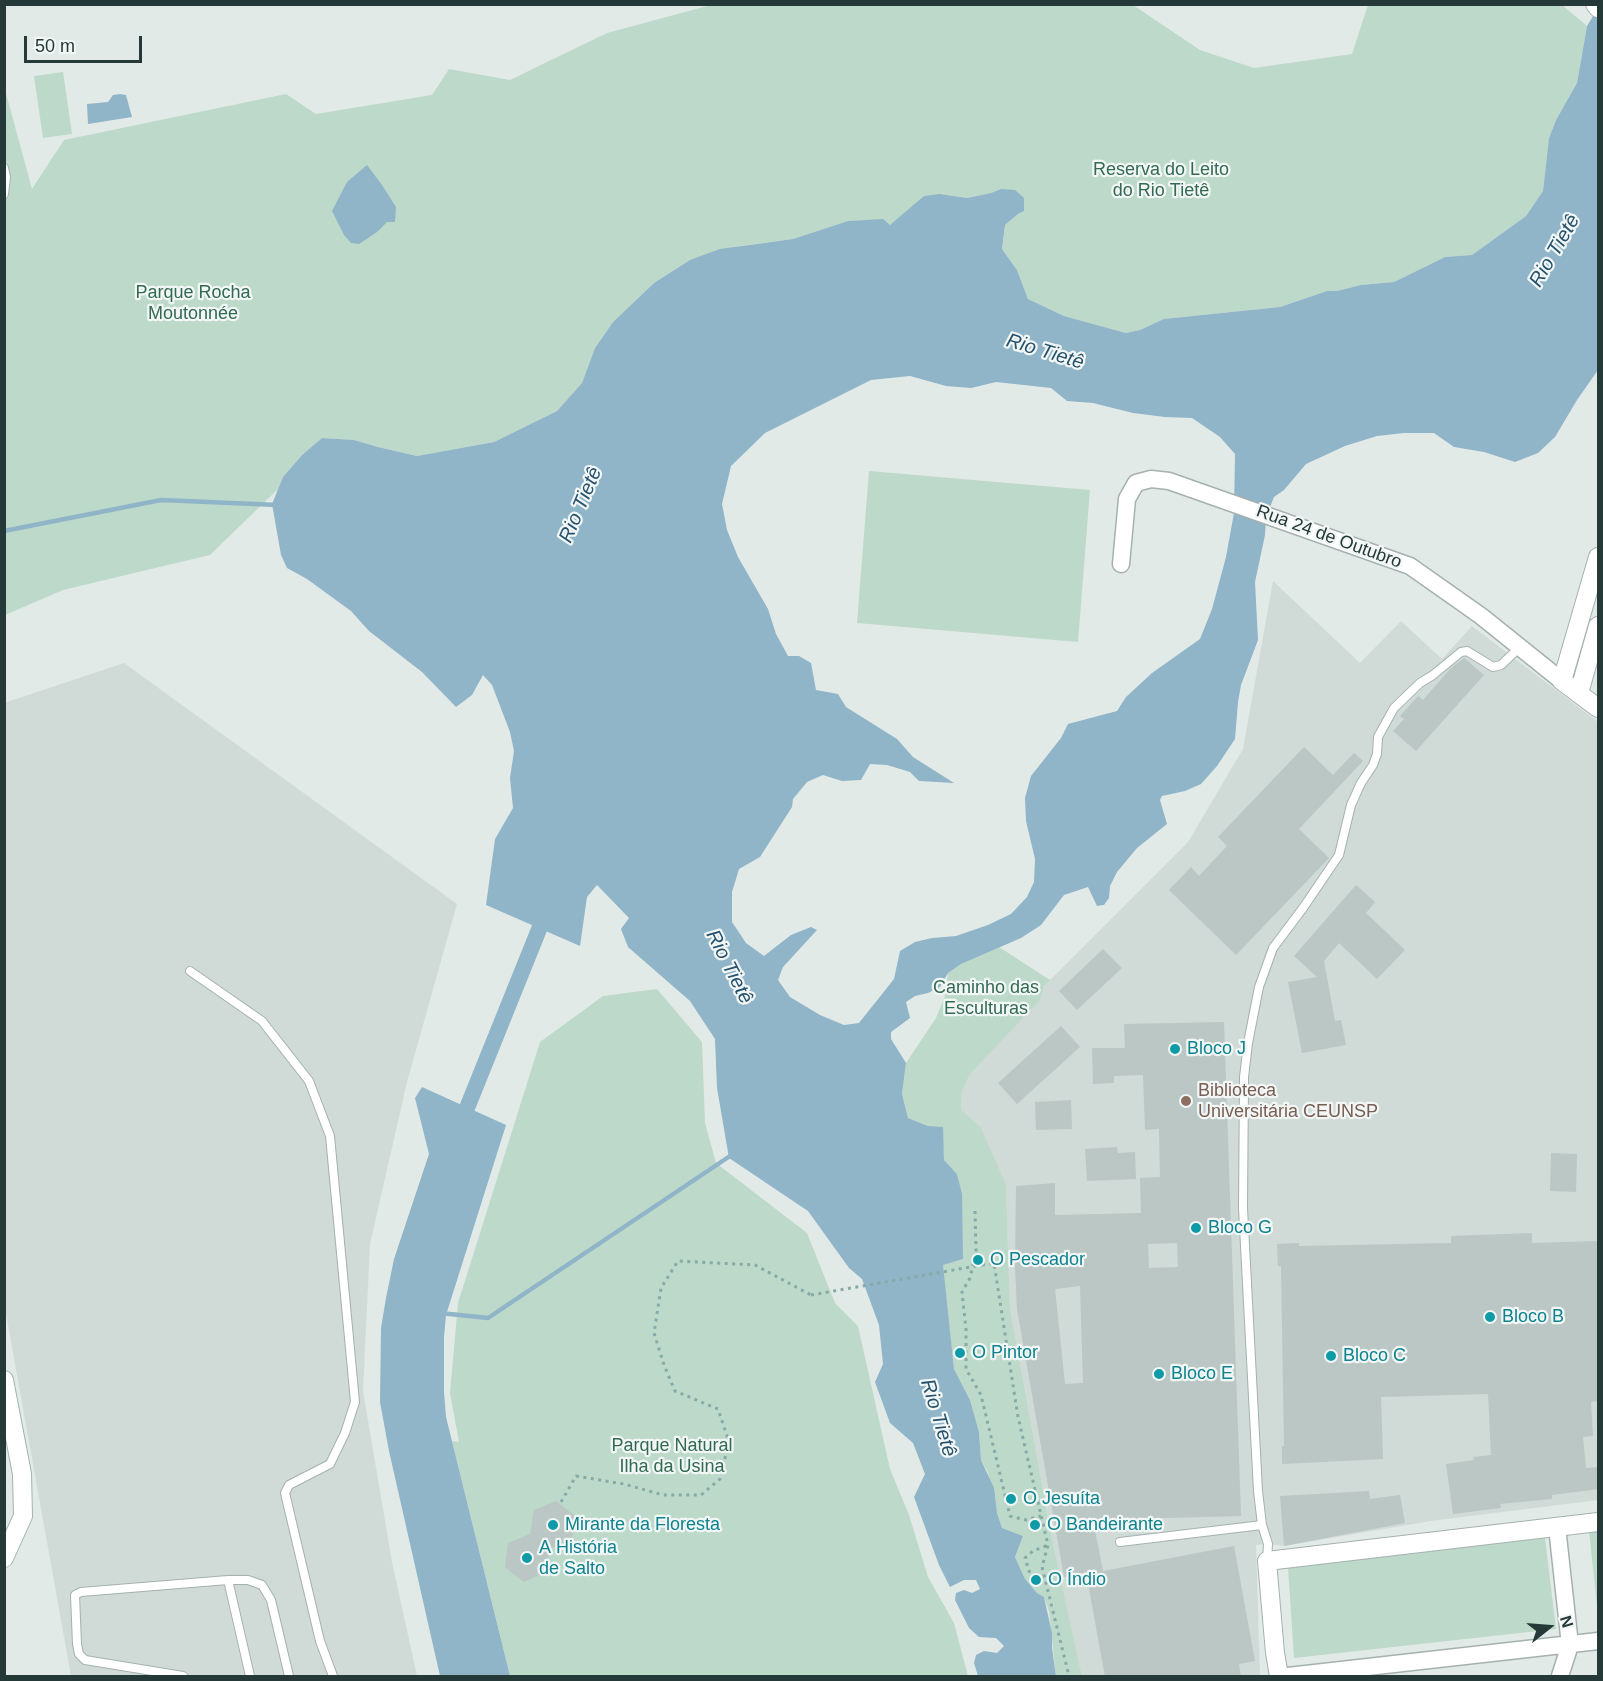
<!DOCTYPE html>
<html>
<head>
<meta charset="utf-8">
<style>
	body { margin:0 }
	#map { position:relative; width:1603px; height:1681px; overflow:hidden; background:#e2eae8; font-family:Helvetica,sans-serif }
	canvas { display:block }
	.frame { position:absolute; inset:0; border:6px solid #243938; pointer-events:none }
	.north { position:absolute; left:1519px; top:1597px; width:60px; height:60px; -webkit-text-stroke:4px #f2f7f6; paint-order:stroke; rotate:73deg; font-size:16px; font-weight:700; line-height:24px; text-align:center; color:#243938 }
	.north::after { content:''; display:block; margin:auto; width:21px; height:27px; background:#243938; clip-path:polygon(50% 0,100% 100%,50% 72%,0 100%) }
	.scale { position:absolute; left:24px; top:36px; width:118px; height:27px; box-sizing:border-box; border:3px solid #243938; border-top:0; padding-left:8px; font-size:18px; line-height:21px; white-space:nowrap; color:#243938; -webkit-text-stroke:4px #f2f7f6; paint-order:stroke }
</style>
</head>
<body>
<div id="map">
<canvas width="1603" height="1681"></canvas>
<div class="frame"></div>
<div class="north">N</div>
<div class="scale">50 m</div>
</div>
<script>
const c = document.querySelector('canvas').getContext('2d');
c.lineJoin = 'round';
function paint(path, color) { c.fillStyle = color; c.fill(path, 'evenodd'); }
const shape = rows => new Path2D(rows.map(r => 'M' + r).join(''));
function strokePath(path, color, width, dash) { c.strokeStyle = color; c.lineWidth = width; c.lineCap = dash ? 'butt' : 'round'; c.setLineDash(dash || []); c.stroke(path); }
function drawText(font, color, halo, rows, align = 'center') {
  c.font = font + ' Helvetica,sans-serif'; c.lineWidth = 4.5; c.setLineDash([]); c.textBaseline = 'middle'; c.strokeStyle = halo; c.fillStyle = color; for (const [text, x, y, turn = 0] of rows) {
    c.save(); c.translate(x, y); c.rotate((+turn || 0) * Math.PI / 180); c.textAlign = isNaN(turn) ? turn : align; if (halo) c.strokeText(text, 0, 0); c.fillText(text, 0, 0); c.restore();
  }
}
paint(shape([
	[1273,581,1360,663,1401,621,1442,659,1472,626,1598,722,1598,1500,1431,1521,1284,1546,1268,1544,1256,1545,1260,1676,1082,1676,1051,1534,1010,1308,1006,1185,961,1110,962,1091,970,1074,1039,1000,1044,986,1188,842,1243,749],
	[124,663,457,904,407,1082,370,1244,363,1391,392,1562,417,1676,71,1676,5,1308,4,703]
]), '#d0dad7');
paint(shape([
	[711,5,1133,5,1200,50,1254,68,1352,54,1368,5,1562,5,1587,26,1577,83,1556,120,1549,138,1543,191,1526,216,1472,255,1445,257,1394,282,1361,285,1337,291,1327,291,1280,307,1165,319,1140,330,1126,333,1064,316,1028,299,1017,270,1002,249,1005,225,1018,214,1024,211,1024,198,1001,189,991,193,967,198,940,194,890,225,875,220,848,221,793,239,740,246,690,260,654,283,613,322,595,348,582,383,557,411,494,442,417,456,378,447,354,440,322,438,302,455,283,477,278,489,210,555,63,590,5,615,4,86,32,189,64,140,286,94,316,114,432,95,449,69,510,80,607,33],
	[63,72,72,134,43,138,34,76],
	[869,471,1090,490,1078,642,857,623],
	[999,947,1050,980,1044,986,1040,1000,970,1074,962,1091,961,1110,981,1128,1006,1185,1010,1308,1051,1534,1082,1676,1056,1676,1049,1611,1044,1597,1037,1593,1025,1579,1015,1557,1023,1536,1002,1528,997,1513,988,1473,981,1460,979,1432,970,1400,954,1369,942,1265,963,1259,957,1174,944,1160,942,1128,928,1126,908,1118,902,1094,906,1063,936,1018,945,996,948,973,961,964],
	[657,989,702,1042,705,1123,716,1163,807,1233,835,1303,858,1326,890,1469,909,1515,928,1577,954,1623,968,1676,510,1676,452,1441,459,1442,450,1393,458,1303,540,1042,603,996],
	[1598,1530,1598,1616,1589,1531],
	[1545,1538,1556,1629,1294,1658,1288,1568]
]), '#bdd9ca');
paint(shape([
	[1598,8,1598,370,1577,400,1555,437,1538,453,1515,462,1484,452,1454,447,1434,433,1404,433,1377,436,1345,446,1306,464,1284,490,1274,497,1266,517,1265,535,1255,582,1258,640,1241,685,1238,702,1235,739,1217,766,1201,784,1185,791,1162,796,1160,800,1167,824,1137,848,1117,872,1110,886,1109,898,1104,905,1097,906,1088,887,1064,895,1041,925,1021,938,961,964,948,973,940,987,928,993,915,996,906,1002,910,1018,891,1032,891,1039,906,1063,902,1094,908,1118,928,1126,943,1127,944,1160,957,1174,962,1194,963,1259,943,1265,954,1369,970,1400,979,1432,981,1460,994,1488,997,1513,1002,1528,1023,1536,1015,1557,1025,1579,1037,1593,1044,1597,1052,1633,1052,1648,1056,1676,978,1676,974,1663,976,1655,984,1651,997,1653,1004,1646,996,1638,979,1637,969,1628,955,1600,956,1593,964,1590,972,1593,980,1589,976,1580,964,1580,950,1587,939,1565,914,1497,925,1474,913,1443,890,1423,875,1382,883,1364,879,1325,862,1279,849,1268,808,1211,729,1158,717,1088,715,1039,690,1001,628,947,621,929,629,918,597,885,587,897,580,946,486,905,495,839,513,808,510,778,514,751,510,732,492,685,483,675,472,695,456,707,422,672,369,631,351,611,307,579,287,568,281,555,272,504,283,477,302,455,322,438,354,440,378,447,417,456,494,442,557,411,582,383,595,348,613,322,654,283,690,260,720,249,793,239,848,221,883,219,890,225,924,196,940,194,967,198,991,193,1001,189,1015,190,1024,198,1024,211,1018,214,1005,225,1002,249,1017,270,1028,299,1064,316,1126,333,1140,330,1164,319,1280,307,1327,291,1337,291,1361,285,1394,282,1445,257,1472,255,1526,216,1543,191,1549,138,1556,120,1577,83,1587,26],
	[910,376,946,386,971,388,996,382,1051,388,1067,401,1093,403,1133,413,1165,417,1192,418,1220,437,1235,454,1234,513,1226,557,1212,609,1200,639,1152,673,1126,697,1117,711,1068,724,1061,738,1031,776,1025,798,1026,821,1035,859,1034,882,1027,897,1011,914,988,925,956,936,932,938,915,942,900,951,894,979,859,1023,844,1025,820,1015,790,997,778,980,783,967,817,930,811,927,791,935,764,956,746,943,732,922,732,892,739,869,760,857,792,807,793,799,807,782,823,775,842,781,861,780,870,764,887,765,910,772,919,781,954,783,913,757,897,739,846,707,838,694,816,690,811,663,799,656,788,656,776,634,768,609,738,557,727,530,722,504,731,466,765,433,871,380],
	[120,94,126,95,132,117,88,124,87,104,108,102,113,95],
	[367,165,382,185,396,207,395,222,387,222,377,232,359,244,351,243,344,235,332,211,347,182],
	[422,1087,506,1125,446,1315,444,1337,444,1392,446,1417,510,1676,440,1676,389,1451,380,1402,381,1328,386,1298,394,1259,429,1154,415,1098]
]), '#90b4c8');
strokePath(shape([
	[4,531,161,500,278,505],
	[440,1313,488,1318,733,1154]
]), '#90b4c8', 4.5);
strokePath(shape([
	[464,1130,467,1108,548,907]
]), '#90b4c8', 16);
paint(shape([
	[1464,658,1484,675,1416,751,1393,731,1404,719,1400,716,1418,696,1423,700,1450,669],
	[1304,747,1333,775,1354,753,1363,761,1299,829,1329,858,1236,955,1169,890,1191,867,1199,876,1227,846,1218,837],
	[1356,885,1375,902,1366,913,1405,950,1377,979,1339,943,1324,961,1335,1021,1341,1020,1346,1045,1302,1053,1288,982,1317,977,1294,956],
	[1103,949,1122,968,1077,1010,1059,991],
	[1224,1022,1241,1516,1093,1520,1103,1571,1234,1546,1255,1661,1239,1664,1241,1677,1105,1677,1086,1572,1064,1577,1017,1309,1015,1268,1016,1186,1055,1183,1055,1215,1141,1213,1140,1178,1160,1177,1159,1129,1145,1130,1143,1075,1114,1076,1114,1083,1093,1084,1092,1048,1125,1048,1124,1024],
	[1177,1243,1178,1267,1149,1268,1148,1244],
	[1080,1286,1083,1383,1065,1384,1055,1289],
	[1061,1026,1080,1047,1017,1104,998,1083],
	[1071,1100,1072,1129,1036,1130,1035,1102],
	[1117,1147,1118,1153,1135,1152,1136,1179,1087,1181,1085,1149],
	[1551,1153,1577,1154,1576,1192,1550,1191],
	[1532,1233,1532,1243,1599,1241,1599,1401,1591,1402,1593,1436,1583,1437,1586,1468,1599,1467,1599,1489,1552,1495,1552,1499,1500,1504,1501,1508,1453,1514,1446,1464,1474,1460,1473,1457,1491,1455,1488,1394,1381,1397,1383,1459,1282,1464,1282,1446,1284,1446,1281,1266,1278,1266,1277,1244,1299,1243,1299,1246,1451,1243,1451,1236],
	[1369,1491,1370,1499,1400,1495,1405,1523,1284,1546,1280,1496],
	[556,1501,575,1516,572,1539,550,1549,546,1572,524,1582,505,1567,508,1543,530,1534,534,1510]
]), '#bac7c5');
const service = shape([
	[4,168,6,177,4,194],
	[190,971,262,1021,309,1081,330,1136,355,1402,345,1433,330,1464,289,1485,285,1493,320,1641,333,1676],
	[1120,1542,1262,1525],
	[1267,1561,1268,1544,1262,1525,1258,1491,1243,1208,1244,1077,1248,1043,1259,987,1273,948,1303,908,1339,855,1351,805,1361,783,1373,765,1377,754,1378,737,1394,708,1420,683,1433,675,1461,652,1467,651,1493,667,1501,665,1520,647],
	[228,1580,250,1676],
	[183,1676,85,1660,79,1654,77,1644,75,1595,81,1592,228,1580,248,1580,262,1585,271,1600,289,1676]
]);
const minor = shape([
	[1121,564,1127,499,1136,483,1151,479,1169,481,1410,566,1481,616,1562,681],
	[1557,1527,1570,1645,1560,1676],
	[1288,1676,1598,1641]
]);
const tertiary = shape([
	[1595,4,1598,8],
	[1598,557,1562,681,1598,708],
	[1579,693,1598,626],
	[1279,1676,1275,1653,1267,1561,1598,1522]
]);
const secondary = shape([
	[4,1380,22,1474,23,1516,4,1558]
]);
strokePath(service, '#a5b1b0', 10);
strokePath(minor, '#a5b1b0', 19);
strokePath(tertiary, '#a5b1b0', 20);
strokePath(secondary, '#a2b4b2', 20);
strokePath(shape([
	[975,1211,976,1251,970,1278,962,1292,966,1329,966,1369,981,1395,1010,1516,1026,1520,1041,1516],
	[982,1265,994,1263,1018,1417,1048,1545,1042,1567,1069,1676],
	[561,1502,576,1476,624,1484,663,1495,701,1495,720,1479,729,1442,718,1409,675,1391,664,1365,654,1333,661,1288,678,1261,755,1265,811,1295],
	[1032,1580,1025,1558,1033,1551,1048,1545]
]), '#86aaa6', 3, [3, 4.5]);
strokePath(service, '#fff', 8);
strokePath(minor, '#fff', 16);
strokePath(tertiary, '#fff', 18);
strokePath(secondary, '#fff', 18);
strokePath(shape([
	[811,1295,982,1265]
]), '#86aaa6', 3, [3, 4.5]);
for (const [x, y, r, color] of [
	[1175,1049,6,"#0f9aa8"],
	[1186,1101,6,"#8d6e63"],
	[1196,1228,6,"#0f9aa8"],
	[978,1260,6,"#0f9aa8"],
	[1490,1317,6,"#0f9aa8"],
	[960,1353,6,"#0f9aa8"],
	[1331,1356,6,"#0f9aa8"],
	[1159,1374,6,"#0f9aa8"],
	[1011,1499,6,"#0f9aa8"],
	[553,1525,6,"#0f9aa8"],
	[1035,1525,6,"#0f9aa8"],
	[527,1558,6,"#0f9aa8"],
	[1036,1580,6,"#0f9aa8"]
]) { const dot = new Path2D(); dot.arc(x, y, r, 0, 2 * Math.PI); c.fillStyle = color; c.fill(dot); strokePath(dot, '#f2f7f6', 2); }
drawText('18px', '#336a54', '#f2f7f6', [
	["Reserva do Leito",1161,170],
	["do Rio Tietê",1161,191],
	["Parque Rocha",193,293],
	["Moutonnée",193,314],
	["Caminho das",986,988],
	["Esculturas",986,1009],
	["Parque Natural",672,1446],
	["Ilha da Usina",672,1467]
]);
drawText('18px', '#243938', '#f2f7f6', [
	["Rua 24 de Outubro",1329,537,20]
]);
drawText('18px', '#0d838f', '#f2f7f6', [
	["Bloco J",1187,1049],
	["Bloco G",1208,1228],
	["O Pescador",990,1260],
	["Bloco B",1502,1317],
	["O Pintor",972,1353],
	["Bloco C",1343,1356],
	["Bloco E",1171,1374],
	["O Jesuíta",1023,1499],
	["Mirante da Floresta",565,1525],
	["O Bandeirante",1047,1525],
	["A História",539,1548],
	["de Salto",539,1569],
	["O Índio",1048,1580]
], 'left');
drawText('18px', '#785e54', '#f2f7f6', [
	["Biblioteca",1198,1091],
	["Universitária CEUNSP",1198,1112]
], 'left');
drawText('italic 20px', '#26526d', '#f2f7f6', [
	["Rio Tietê",1555,251,-60],
	["Rio Tietê",1045,352,17],
	["Rio Tietê",581,505,-67],
	["Rio Tietê",729,967,63],
	["Rio Tietê",938,1418,73]
]);
</script>
</body>
</html>
